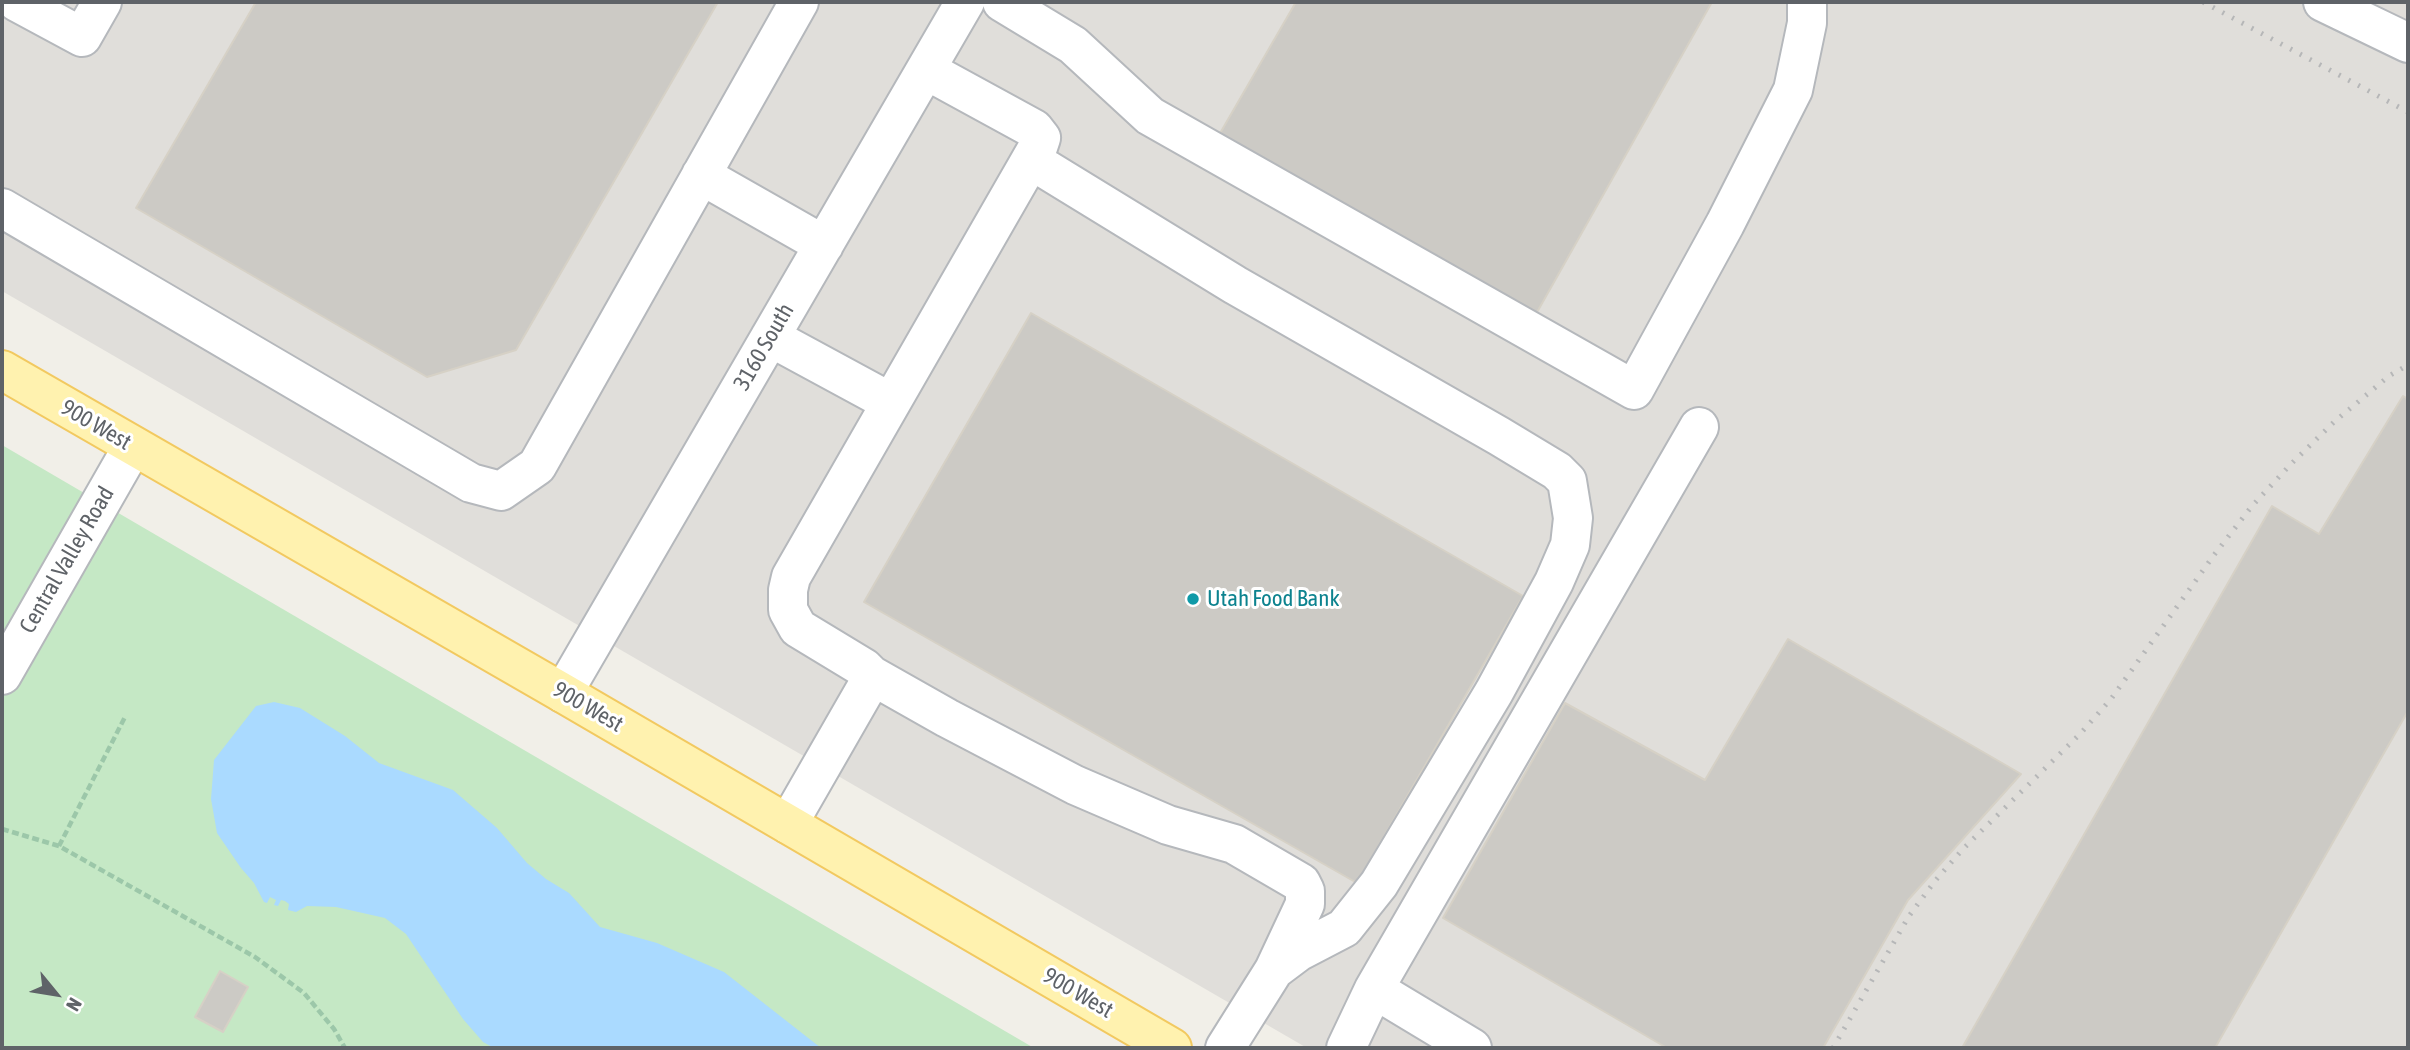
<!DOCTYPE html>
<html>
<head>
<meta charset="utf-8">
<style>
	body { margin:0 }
	#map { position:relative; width:2410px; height:1050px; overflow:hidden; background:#f1efe8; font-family:"Asap Condensed",sans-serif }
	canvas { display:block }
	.frame { position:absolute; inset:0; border:4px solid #5f6368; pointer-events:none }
	.north { position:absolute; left:21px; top:959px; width:70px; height:70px; -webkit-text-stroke:5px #fff; paint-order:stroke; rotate:120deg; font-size:19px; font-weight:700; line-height:28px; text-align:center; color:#5f6368 }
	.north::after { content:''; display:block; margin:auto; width:24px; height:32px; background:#5f6368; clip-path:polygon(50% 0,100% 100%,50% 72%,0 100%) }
</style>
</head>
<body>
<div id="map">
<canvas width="2410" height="1050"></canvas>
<div class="frame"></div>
<div class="north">N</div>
</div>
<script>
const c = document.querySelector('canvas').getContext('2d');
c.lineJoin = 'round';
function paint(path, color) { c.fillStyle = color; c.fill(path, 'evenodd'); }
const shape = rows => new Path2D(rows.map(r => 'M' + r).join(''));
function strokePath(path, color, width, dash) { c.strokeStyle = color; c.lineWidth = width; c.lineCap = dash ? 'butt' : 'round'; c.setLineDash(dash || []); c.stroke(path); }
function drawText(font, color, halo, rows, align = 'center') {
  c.font = font + ' "Asap Condensed",sans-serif'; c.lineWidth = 6; c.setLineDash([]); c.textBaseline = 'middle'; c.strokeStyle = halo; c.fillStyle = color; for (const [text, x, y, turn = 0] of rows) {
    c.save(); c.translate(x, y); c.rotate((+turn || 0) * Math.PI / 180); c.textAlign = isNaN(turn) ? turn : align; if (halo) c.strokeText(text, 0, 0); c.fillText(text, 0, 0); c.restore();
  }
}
paint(shape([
	[2,2,2408,2,2408,1048,1307,1048,2,291]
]), '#e0deda');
paint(shape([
	[2,445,1034,1048,2,1048]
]), '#c5e8c5');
paint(shape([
	[274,702,300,708,345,736,379,763,453,790,497,828,527,863,546,879,569,893,600,927,657,943,724,972,821,1048,494,1048,483,1042,463,1019,406,934,385,918,336,907,307,906,296,912,288,910,289,904,285,901,281,900,278,906,274,905,276,900,270,897,267,903,264,902,254,883,241,868,217,833,211,799,214,760,256,706]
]), '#aadaff');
const building = shape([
	[256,2,718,2,516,350,427,377,136,208,256,2],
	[1296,2,1712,2,1536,314,1219,135,1296,2],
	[1031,313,1523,596,1357,883,864,602,1031,313],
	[2403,396,2408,399,2408,711,2215,1048,1962,1048,2272,506,2319,534,2403,396],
	[1788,639,2021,774,1908,900,1823,1048,1667,1048,1443,918,1565,703,1705,780,1788,639],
	[220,971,248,987,223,1032,195,1017,220,971]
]);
paint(building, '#cccac5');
strokePath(building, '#d6d1c6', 2);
const minor = shape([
	[17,2,82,37,102,2],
	[1002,2,1073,45,1150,116,1634,390,1725,224,1793,90,1807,23,1807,2],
	[2323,2,2408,43],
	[1031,160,1235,285,1499,436,1557,471,1567,481,1573,518,1570,545,1554,582,1494,692,1379,884,1344,928,1298,952,1274,970,1225,1048],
	[701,175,824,245],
	[2,208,471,483,501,491,537,466,799,2],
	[770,337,890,402],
	[2,675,133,446],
	[871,675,947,718,1075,785,1168,825,1234,844,1301,883,1305,891,1305,904,1274,970],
	[563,693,965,2],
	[788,824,869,683,871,675,864,668,798,628,788,610,788,590,791,577,1038,147,1041,138,1034,129,926,70],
	[1374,989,1472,1048],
	[1346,1048,1374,989,1699,427]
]);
const major = shape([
	[2,370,563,693,1172,1048]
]);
strokePath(minor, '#b5b8bc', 42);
strokePath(major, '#f2c960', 42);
strokePath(shape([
	[2,829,59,846,255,957,304,993,334,1029,345,1048],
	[59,846,125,717]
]), '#9cc7a9', 4.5, [7, 3.5]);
strokePath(minor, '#fff', 38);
strokePath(major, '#fff2af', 38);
strokePath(shape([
	[2203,2,2408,112],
	[1833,1048,1909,916,1935,881,1962,850,2080,734,2111,699,2214,555,2252,506,2291,464,2334,422,2389,376,2408,365]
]), '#b6b7b8', 5, [2, 9]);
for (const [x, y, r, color] of [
	[1193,599,7,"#0f9aa8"]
]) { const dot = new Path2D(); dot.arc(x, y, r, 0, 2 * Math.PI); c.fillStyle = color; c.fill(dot); strokePath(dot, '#fff', 2.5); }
drawText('23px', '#5f6368', '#fff', [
	["3160 South",764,347,-60],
	["900 West",96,425,30],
	["Central Valley Road",67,560,-60],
	["900 West",588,707,30],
	["900 West",1078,993,30]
]);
drawText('23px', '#0d838f', '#fff', [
	["Utah Food Bank",1207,599]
], 'left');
</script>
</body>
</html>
